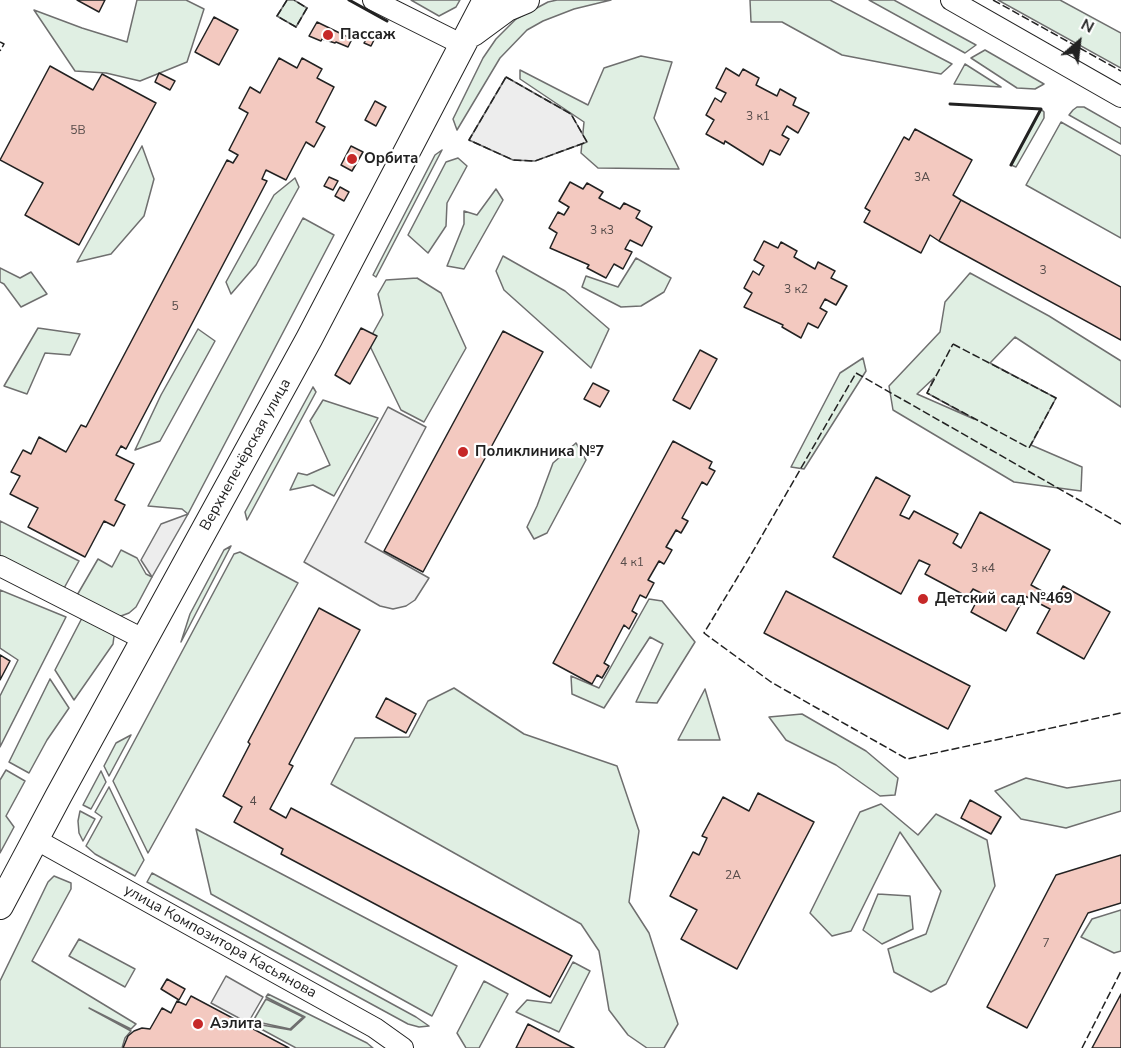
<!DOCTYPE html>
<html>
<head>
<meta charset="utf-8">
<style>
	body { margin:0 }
	#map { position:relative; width:1121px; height:1048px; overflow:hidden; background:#fff; font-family:"Nunito Sans",sans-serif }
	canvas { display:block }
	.north { position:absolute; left:1049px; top:12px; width:60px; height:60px; -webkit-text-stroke:4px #fff; paint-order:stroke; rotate:28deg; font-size:16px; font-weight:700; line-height:24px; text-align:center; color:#222 }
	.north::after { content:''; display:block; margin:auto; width:21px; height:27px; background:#222; clip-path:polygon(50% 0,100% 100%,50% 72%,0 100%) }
</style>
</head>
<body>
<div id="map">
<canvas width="1121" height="1048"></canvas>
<div class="north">N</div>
</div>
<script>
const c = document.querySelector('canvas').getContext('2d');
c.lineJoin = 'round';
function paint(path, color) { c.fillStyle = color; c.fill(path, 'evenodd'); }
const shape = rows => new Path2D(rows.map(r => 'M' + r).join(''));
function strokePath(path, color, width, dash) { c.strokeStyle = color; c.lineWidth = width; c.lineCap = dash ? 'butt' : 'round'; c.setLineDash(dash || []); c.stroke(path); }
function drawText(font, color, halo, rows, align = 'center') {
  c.font = font + ' "Nunito Sans",sans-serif'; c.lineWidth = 4.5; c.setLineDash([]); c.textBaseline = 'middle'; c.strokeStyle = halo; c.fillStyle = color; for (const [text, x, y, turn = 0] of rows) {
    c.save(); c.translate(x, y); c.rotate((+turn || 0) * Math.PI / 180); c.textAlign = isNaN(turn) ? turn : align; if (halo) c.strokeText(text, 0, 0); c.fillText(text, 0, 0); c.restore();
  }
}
const green = shape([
	[137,0,186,0,204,9,187,62,140,81,106,73,75,71,34,10,82,28,127,42,137,0],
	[287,0,294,0,307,8,296,27,277,16,287,0],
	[411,0,460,0,456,7,439,16,411,0],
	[557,0,611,0,574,9,543,21,527,30,500,58,457,130,453,119,483,58,496,39,516,19,548,2,557,0],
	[750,0,830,0,952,64,941,74,842,55,782,22,751,22,750,0],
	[869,0,894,0,976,45,965,53,869,0],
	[998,0,1060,0,1121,33,1121,68,998,0],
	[985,50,1044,84,1035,89,1017,88,971,58,985,50],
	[641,56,672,62,654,118,679,169,598,168,581,153,584,122,520,79,520,70,588,105,604,68,641,56],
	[965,64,1001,87,954,84,965,64],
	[1077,107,1084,107,1121,128,1121,144,1069,115,1073,110,1077,107],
	[1041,109,1044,112,1044,118,1016,167,1011,165,1041,109],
	[1061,122,1121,156,1121,238,1026,185,1061,122],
	[142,146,154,179,144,216,111,254,77,262,142,146],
	[442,150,376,277,373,275,435,155,442,150],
	[458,158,467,166,447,203,446,226,428,253,408,235,446,162,458,158],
	[295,178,299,187,256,265,231,294,226,282,274,195,295,178],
	[496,189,503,200,464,269,447,266,464,224,464,211,477,215,496,189],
	[303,218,334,235,188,514,182,509,148,506,303,218],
	[503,256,565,291,609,329,591,368,504,290,496,271,503,256],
	[636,258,671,278,664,292,641,306,621,307,582,287,586,276,618,287,636,258],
	[0,268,20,278,31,272,47,294,21,307,4,284,0,282,0,268],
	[970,273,1049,316,1121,361,1121,407,1015,337,990,363,1056,398,1031,445,1082,467,1081,491,1014,482,893,410,889,386,940,332,945,302,970,273],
	[934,378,927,393,974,419,917,394,934,378],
	[417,278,441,293,466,348,424,422,401,410,368,342,383,315,378,294,386,280,417,278],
	[38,328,80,334,70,355,45,353,27,394,4,386,38,328],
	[198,329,215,341,160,441,135,450,161,395,198,329],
	[863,358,866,371,804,469,791,467,840,373,863,358],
	[313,387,316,392,247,520,245,512,313,387],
	[323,400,378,418,334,496,313,485,290,490,298,473,307,475,330,465,310,421,323,400],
	[576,443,586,460,547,533,534,539,527,527,537,506,553,463,576,443],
	[0,521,79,561,63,590,0,558,0,521],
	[231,546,181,642,190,614,224,550,231,546],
	[121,550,137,558,146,574,152,577,136,607,129,613,121,616,113,615,76,597,98,559,112,567,121,550],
	[240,552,298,583,148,853,113,781,234,554,240,552],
	[0,590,66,617,0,747,0,696,18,660,0,648,0,590],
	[649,599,662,601,695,642,657,703,636,702,663,644,650,637,604,708,572,694,571,676,599,688,649,599],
	[82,618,108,631,114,636,113,644,74,700,55,670,82,618],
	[50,679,69,708,47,740,29,773,9,762,50,679],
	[454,688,524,734,617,766,639,831,629,902,649,933,678,1024,664,1048,647,1048,628,1035,609,1010,599,951,581,924,331,784,355,738,409,737,428,701,454,688],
	[705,689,720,740,678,740,705,689],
	[802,714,866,751,898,778,895,795,880,796,836,765,786,740,769,717,802,714],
	[131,735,109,776,104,766,116,743,131,735],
	[6,770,25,781,6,816,14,827,0,853,0,780,6,770],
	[101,771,106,782,91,809,83,805,101,771],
	[1026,778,1067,788,1121,780,1121,811,1066,828,1021,819,995,791,1026,778],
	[109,787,144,860,135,876,95,854,86,846,102,817,95,812,109,787],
	[881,804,918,835,936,814,987,840,995,886,946,984,931,992,894,972,888,949,926,934,941,891,900,832,851,931,832,936,810,913,860,812,881,804],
	[80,811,95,819,83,841,79,833,78,821,80,811],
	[196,829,457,966,432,1016,211,894,196,829],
	[152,873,416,1017,429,1026,419,1027,408,1024,147,882,152,873],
	[54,876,71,883,71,889,32,961,136,1024,131,1029,89,1008,131,1031,125,1038,122,1048,0,1048,0,981,48,882,54,876],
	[878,894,910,896,913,929,882,944,863,930,878,894],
	[1121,910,1121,951,1114,953,1081,937,1092,919,1121,910],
	[79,939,135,969,125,987,69,956,79,939],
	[573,962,590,971,559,1032,516,1012,527,1000,551,1003,573,962],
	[484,981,508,994,479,1048,466,1048,457,1033,484,981],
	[268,994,367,1043,373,1048,296,1048,250,1023,291,1030,305,1017,266,997,268,994],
	[266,999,303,1017,290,1029,253,1021,266,999]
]);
paint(green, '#e0efe3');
strokePath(green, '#6f6f6f', 1.5);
const parking = shape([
	[506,77,571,114,587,142,535,161,513,160,469,140,506,77],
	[388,407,426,427,365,542,429,578,415,600,406,606,393,609,380,606,304,562,388,407],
	[188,514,152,577,141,560,161,524,188,514],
	[226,976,263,997,248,1023,211,1003,226,976]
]);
paint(parking, '#ededed');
strokePath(parking, '#6f6f6f', 1.5);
const building = shape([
	[77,0,105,0,99,12,77,0],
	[214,17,238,30,219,65,195,52,214,17],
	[317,22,352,39,348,47,336,42,335,43,322,39,321,41,309,36,317,22],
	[370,32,376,36,371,46,364,43,370,32],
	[279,58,297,68,302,58,322,69,317,78,334,87,316,122,325,127,314,147,306,142,286,180,266,170,262,179,267,181,126,449,121,446,116,455,134,464,115,500,125,505,114,526,104,521,85,557,28,527,38,508,10,494,20,476,11,472,23,450,31,454,39,437,66,452,81,425,86,427,227,160,233,163,238,155,229,150,248,113,239,108,250,87,260,93,279,58],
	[50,66,93,90,102,74,156,103,79,245,25,215,43,183,0,160,50,66],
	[726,68,739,76,743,69,759,78,756,85,777,96,780,89,796,98,793,105,809,113,798,133,787,126,782,135,789,139,780,155,770,150,763,165,725,141,724,144,706,134,714,120,706,115,715,98,721,102,726,93,716,88,726,68],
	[159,73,175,81,170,90,155,82,159,73],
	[375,101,386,107,376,126,365,120,375,101],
	[915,129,972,160,953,195,961,200,939,241,930,235,921,253,864,222,870,211,865,208,904,137,909,140,915,129],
	[351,146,363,152,352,171,341,165,351,146],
	[329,177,338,181,333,190,324,186,329,177],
	[570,182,583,189,587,183,603,192,599,198,620,209,624,203,640,211,636,218,652,227,642,246,630,240,625,249,632,252,623,269,614,264,606,278,587,268,589,265,550,248,557,233,549,228,558,212,564,215,569,207,559,201,570,182],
	[340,187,349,192,344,201,335,196,340,187],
	[961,200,1121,287,1121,340,939,241,961,200],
	[764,241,778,248,781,242,797,251,794,257,815,269,818,262,835,271,831,278,847,286,836,305,825,299,820,308,827,312,818,328,808,323,801,338,782,327,783,325,744,307,752,293,744,288,753,271,759,275,764,266,754,260,764,241],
	[361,328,377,336,350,384,335,375,361,328],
	[503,331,543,352,423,572,384,551,503,331],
	[700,350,717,359,690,409,673,400,700,350],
	[593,383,609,391,600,407,584,399,593,383],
	[673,441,712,462,709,468,715,471,707,485,702,482,682,518,688,521,681,533,676,530,666,547,672,550,664,564,659,561,648,580,654,583,646,598,640,595,632,611,637,614,629,629,624,625,604,663,609,666,602,678,597,675,592,684,553,663,673,441],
	[876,477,910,496,900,515,909,519,914,511,958,534,953,543,961,548,980,512,1050,550,1031,585,1056,599,1063,586,1110,612,1084,659,1037,633,1050,609,1025,596,1006,631,971,612,981,593,973,589,968,597,925,574,930,565,919,560,901,594,833,557,876,477],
	[786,591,970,686,948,729,764,633,786,591],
	[319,608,360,630,289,764,293,766,270,809,286,818,291,808,572,956,550,997,281,854,283,849,234,822,242,807,223,796,250,744,248,742,319,608],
	[0,655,10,661,0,680,0,655],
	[386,698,416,714,406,733,376,717,386,698],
	[758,793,814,822,737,969,681,939,697,910,670,896,693,852,699,855,707,838,702,836,723,797,749,811,758,793],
	[970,800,1001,817,991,834,961,818,970,800],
	[1121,855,1121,903,1088,913,1027,1028,987,1007,1056,875,1121,855],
	[167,979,185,989,179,1000,161,989,167,979],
	[1121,994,1121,1048,1092,1048,1121,994],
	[191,996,289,1048,123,1048,128,1036,134,1031,142,1028,150,1029,162,1008,171,1013,177,1001,186,1005,191,996],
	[528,1024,562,1042,574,1048,516,1048,528,1024]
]);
paint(building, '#f3c9c0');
strokePath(building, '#222', 1.5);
const minor = shape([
	[373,0,463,45],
	[951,0,1121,97],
	[0,566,145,640],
	[35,839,375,1028,403,1048]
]);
const tertiary = shape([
	[473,33,507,8,526,0],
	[0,906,59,795,309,339,486,0]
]);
strokePath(minor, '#222', 22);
strokePath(tertiary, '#222', 28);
strokePath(minor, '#fff', 20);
strokePath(tertiary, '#fff', 26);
strokePath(shape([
	[287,0,277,16,296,27,307,8,294,0],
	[993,0,1121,71],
	[0,42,4,44,0,51],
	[506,77,571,114,587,142,535,161,513,160,469,140,506,77],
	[953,344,1056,398,1029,448,927,393,953,344],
	[1121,524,856,373,745,565,704,633,771,682,907,759,1121,713],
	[1082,1048,1121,971]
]), '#222', 1.5, [8, 3]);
strokePath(shape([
	[349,0,387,21],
	[950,104,1041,109,1011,165]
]), '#222', 3);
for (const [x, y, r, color] of [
	[328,35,6,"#c62828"],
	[352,159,6,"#c62828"],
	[463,452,6,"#c62828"],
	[923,599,6,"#c62828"],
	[198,1024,6,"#c62828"]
]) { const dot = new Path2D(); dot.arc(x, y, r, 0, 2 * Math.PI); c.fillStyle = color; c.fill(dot); strokePath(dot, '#fff', 2); }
drawText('12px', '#564c4a', null, [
	["3 к1",758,117],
	["5В",78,131],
	["3А",922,178],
	["3 к3",602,231],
	["3",1043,271],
	["3 к2",796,290],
	["5",175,307],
	["4 к1",632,563],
	["3 к4",983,569],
	["4",253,802],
	["2А",733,876],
	["7",1046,944]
]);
drawText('bold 15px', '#222', '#fff', [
	["Пассаж",340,35],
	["Орбита",364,159],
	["Поликлиника №7",475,452],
	["Детский сад №469",935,599],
	["Аэлита",210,1024]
], 'left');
drawText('15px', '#222', '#fff', [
	["Верхнепечёрская улица",246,455,-61],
	["улица Композитора Касьянова",220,942,29]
]);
</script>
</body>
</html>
